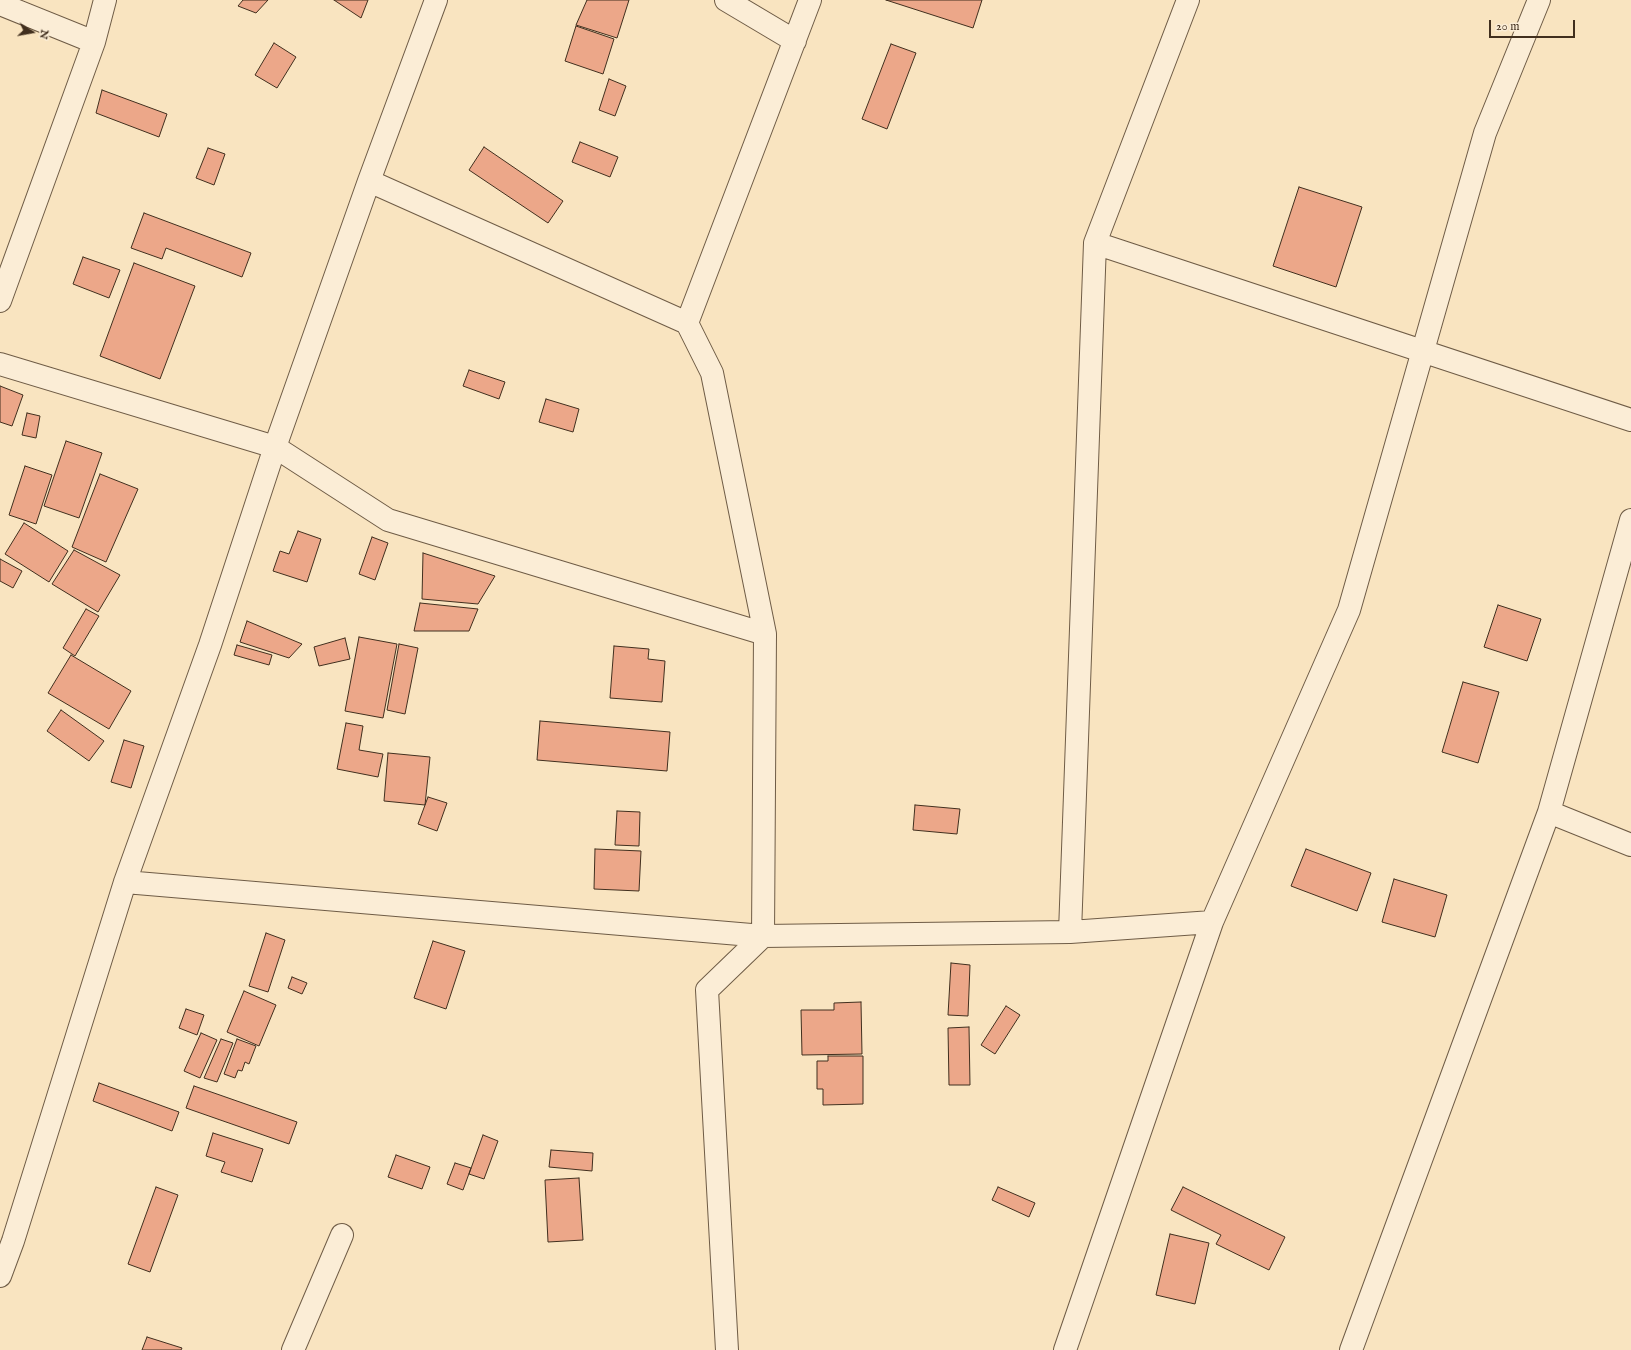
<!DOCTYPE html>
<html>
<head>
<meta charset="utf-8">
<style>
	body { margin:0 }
	#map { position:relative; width:1631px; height:1350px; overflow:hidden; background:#f9e4c0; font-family:"IM FELL English",serif }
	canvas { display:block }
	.north { position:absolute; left:12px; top:12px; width:40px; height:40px; -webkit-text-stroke:3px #fbedd6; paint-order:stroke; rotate:101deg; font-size:11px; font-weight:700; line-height:16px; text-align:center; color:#412f1e }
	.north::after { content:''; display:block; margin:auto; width:14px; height:18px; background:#412f1e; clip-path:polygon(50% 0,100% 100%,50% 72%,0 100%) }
	.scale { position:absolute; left:1489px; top:20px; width:86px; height:18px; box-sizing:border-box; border:2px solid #412f1e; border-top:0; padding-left:5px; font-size:12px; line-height:14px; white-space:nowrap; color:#412f1e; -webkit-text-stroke:3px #fbedd6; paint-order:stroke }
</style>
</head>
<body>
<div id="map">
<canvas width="1631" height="1350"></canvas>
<div class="north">N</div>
<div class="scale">20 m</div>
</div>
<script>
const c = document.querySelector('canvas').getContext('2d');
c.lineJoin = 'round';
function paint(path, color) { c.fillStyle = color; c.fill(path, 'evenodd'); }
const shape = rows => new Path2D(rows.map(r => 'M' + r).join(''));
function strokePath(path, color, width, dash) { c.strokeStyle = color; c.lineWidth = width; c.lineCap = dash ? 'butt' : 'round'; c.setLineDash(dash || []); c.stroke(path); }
const building = shape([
	[243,0,268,0,256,13,238,6,243,0],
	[334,0,368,0,361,18,334,0],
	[587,0,629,0,617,38,576,25,587,0],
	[886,0,982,0,973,28,886,0],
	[576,26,614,39,603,74,565,61,576,26],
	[274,43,296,57,277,88,255,75,274,43],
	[891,44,916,53,887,129,862,119,891,44],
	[609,79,626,86,615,116,599,110,609,79],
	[102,90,167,114,159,137,96,113,102,90],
	[580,142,618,157,610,177,572,162,580,142],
	[484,147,563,201,548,223,469,170,484,147],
	[208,148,225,154,214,185,196,178,208,148],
	[1299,187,1362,207,1336,287,1273,266,1299,187],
	[144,213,251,253,242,277,166,248,162,259,131,248,144,213],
	[83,257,120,270,109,298,73,284,83,257],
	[134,263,195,286,160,379,100,356,134,263],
	[469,370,505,382,499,399,463,386,469,370],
	[0,386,23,395,12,426,0,422,0,386],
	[546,399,579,409,573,432,539,422,546,399],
	[27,413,40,416,36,438,22,435,27,413],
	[66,441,102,453,79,518,44,506,66,441],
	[25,466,52,475,36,524,9,515,25,466],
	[100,474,138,489,106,562,72,547,100,474],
	[24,523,68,551,49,582,5,554,24,523],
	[298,531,321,539,307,582,273,571,280,551,289,554,298,531],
	[372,537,388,543,375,580,359,574,372,537],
	[74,550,120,575,98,612,52,584,74,550],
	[423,553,495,576,478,604,422,599,423,553],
	[0,559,22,571,13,588,0,581,0,559],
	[420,603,478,609,469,631,414,631,420,603],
	[1498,605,1541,619,1527,661,1484,647,1498,605],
	[86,609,99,616,75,656,63,648,86,609],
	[247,621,302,644,289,658,240,642,247,621],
	[359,637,397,644,383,718,345,711,359,637],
	[345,638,350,659,319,666,314,647,345,638],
	[399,644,418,648,405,714,387,710,399,644],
	[237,645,272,655,269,665,234,655,237,645],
	[614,646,649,649,648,659,665,661,662,702,610,698,614,646],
	[71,655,131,691,109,729,48,693,71,655],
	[1463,682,1499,692,1478,763,1442,752,1463,682],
	[61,710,104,741,89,761,47,731,61,710],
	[540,721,670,732,667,771,537,760,540,721],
	[346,723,363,726,359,750,383,754,378,777,337,769,346,723],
	[124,740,144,746,131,788,111,782,124,740],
	[388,753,430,757,425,805,384,801,388,753],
	[428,797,447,803,437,831,418,824,428,797],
	[915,805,960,809,957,834,913,830,915,805],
	[617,811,640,812,639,846,615,845,617,811],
	[595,849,641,851,639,891,594,889,595,849],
	[1306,849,1371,873,1357,911,1291,886,1306,849],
	[1394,879,1447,895,1435,937,1382,922,1394,879],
	[266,933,285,940,268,992,249,986,266,933],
	[433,941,465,951,446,1009,414,998,433,941],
	[951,963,970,965,968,1016,948,1015,951,963],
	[292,977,307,983,302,994,288,988,292,977],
	[244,991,276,1005,259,1046,227,1032,244,991],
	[861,1002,862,1054,802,1055,801,1010,834,1010,834,1003,861,1002],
	[1006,1006,1020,1015,995,1054,981,1045,1006,1006],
	[186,1009,204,1015,197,1035,179,1028,186,1009],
	[969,1027,970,1085,949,1085,948,1028,969,1027],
	[201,1033,217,1040,200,1078,184,1071,201,1033],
	[221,1039,233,1043,217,1082,204,1078,221,1039],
	[237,1039,256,1046,249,1064,245,1062,242,1071,238,1070,235,1078,224,1074,237,1039],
	[828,1056,863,1056,863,1104,823,1105,823,1089,817,1089,817,1061,828,1061,828,1056],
	[99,1083,179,1112,172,1131,93,1101,99,1083],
	[194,1086,297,1122,289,1144,186,1108,194,1086],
	[213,1133,263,1149,252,1182,221,1172,225,1162,206,1156,213,1133],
	[483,1135,498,1141,484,1179,469,1174,483,1135],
	[551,1150,593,1153,592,1171,549,1167,551,1150],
	[396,1155,430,1167,422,1189,388,1177,396,1155],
	[455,1163,471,1168,463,1190,447,1184,455,1163],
	[579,1178,583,1240,548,1242,545,1180,579,1178],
	[156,1187,178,1195,150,1272,128,1264,156,1187],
	[998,1187,1035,1203,1029,1217,992,1200,998,1187],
	[1183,1187,1285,1237,1269,1270,1216,1244,1221,1235,1171,1210,1183,1187],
	[1170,1234,1209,1243,1195,1304,1156,1295,1170,1234],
	[147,1337,182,1348,181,1350,142,1350,147,1337]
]);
paint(building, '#eca789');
strokePath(building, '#412f1e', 1);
const minor = shape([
	[726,0,795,41],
	[0,4,94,42],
	[369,181,687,323],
	[1095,243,1631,420],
	[0,301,94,42,105,0],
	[0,364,275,447,388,520,765,634],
	[1549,812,1631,845],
	[125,882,763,936,1070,932,1212,922],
	[1070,932,1095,243,1188,0],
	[0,1276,13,1241,125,882,210,645,275,447,369,181,436,0],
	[293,1350,342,1235],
	[727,1350,707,990,763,936,765,634,712,373,687,323,810,0],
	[1065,1350,1212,922,1349,610,1485,133,1539,0],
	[1351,1350,1549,812,1631,520]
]);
strokePath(minor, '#6f5c46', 24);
strokePath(minor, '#fbedd6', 22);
</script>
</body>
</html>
